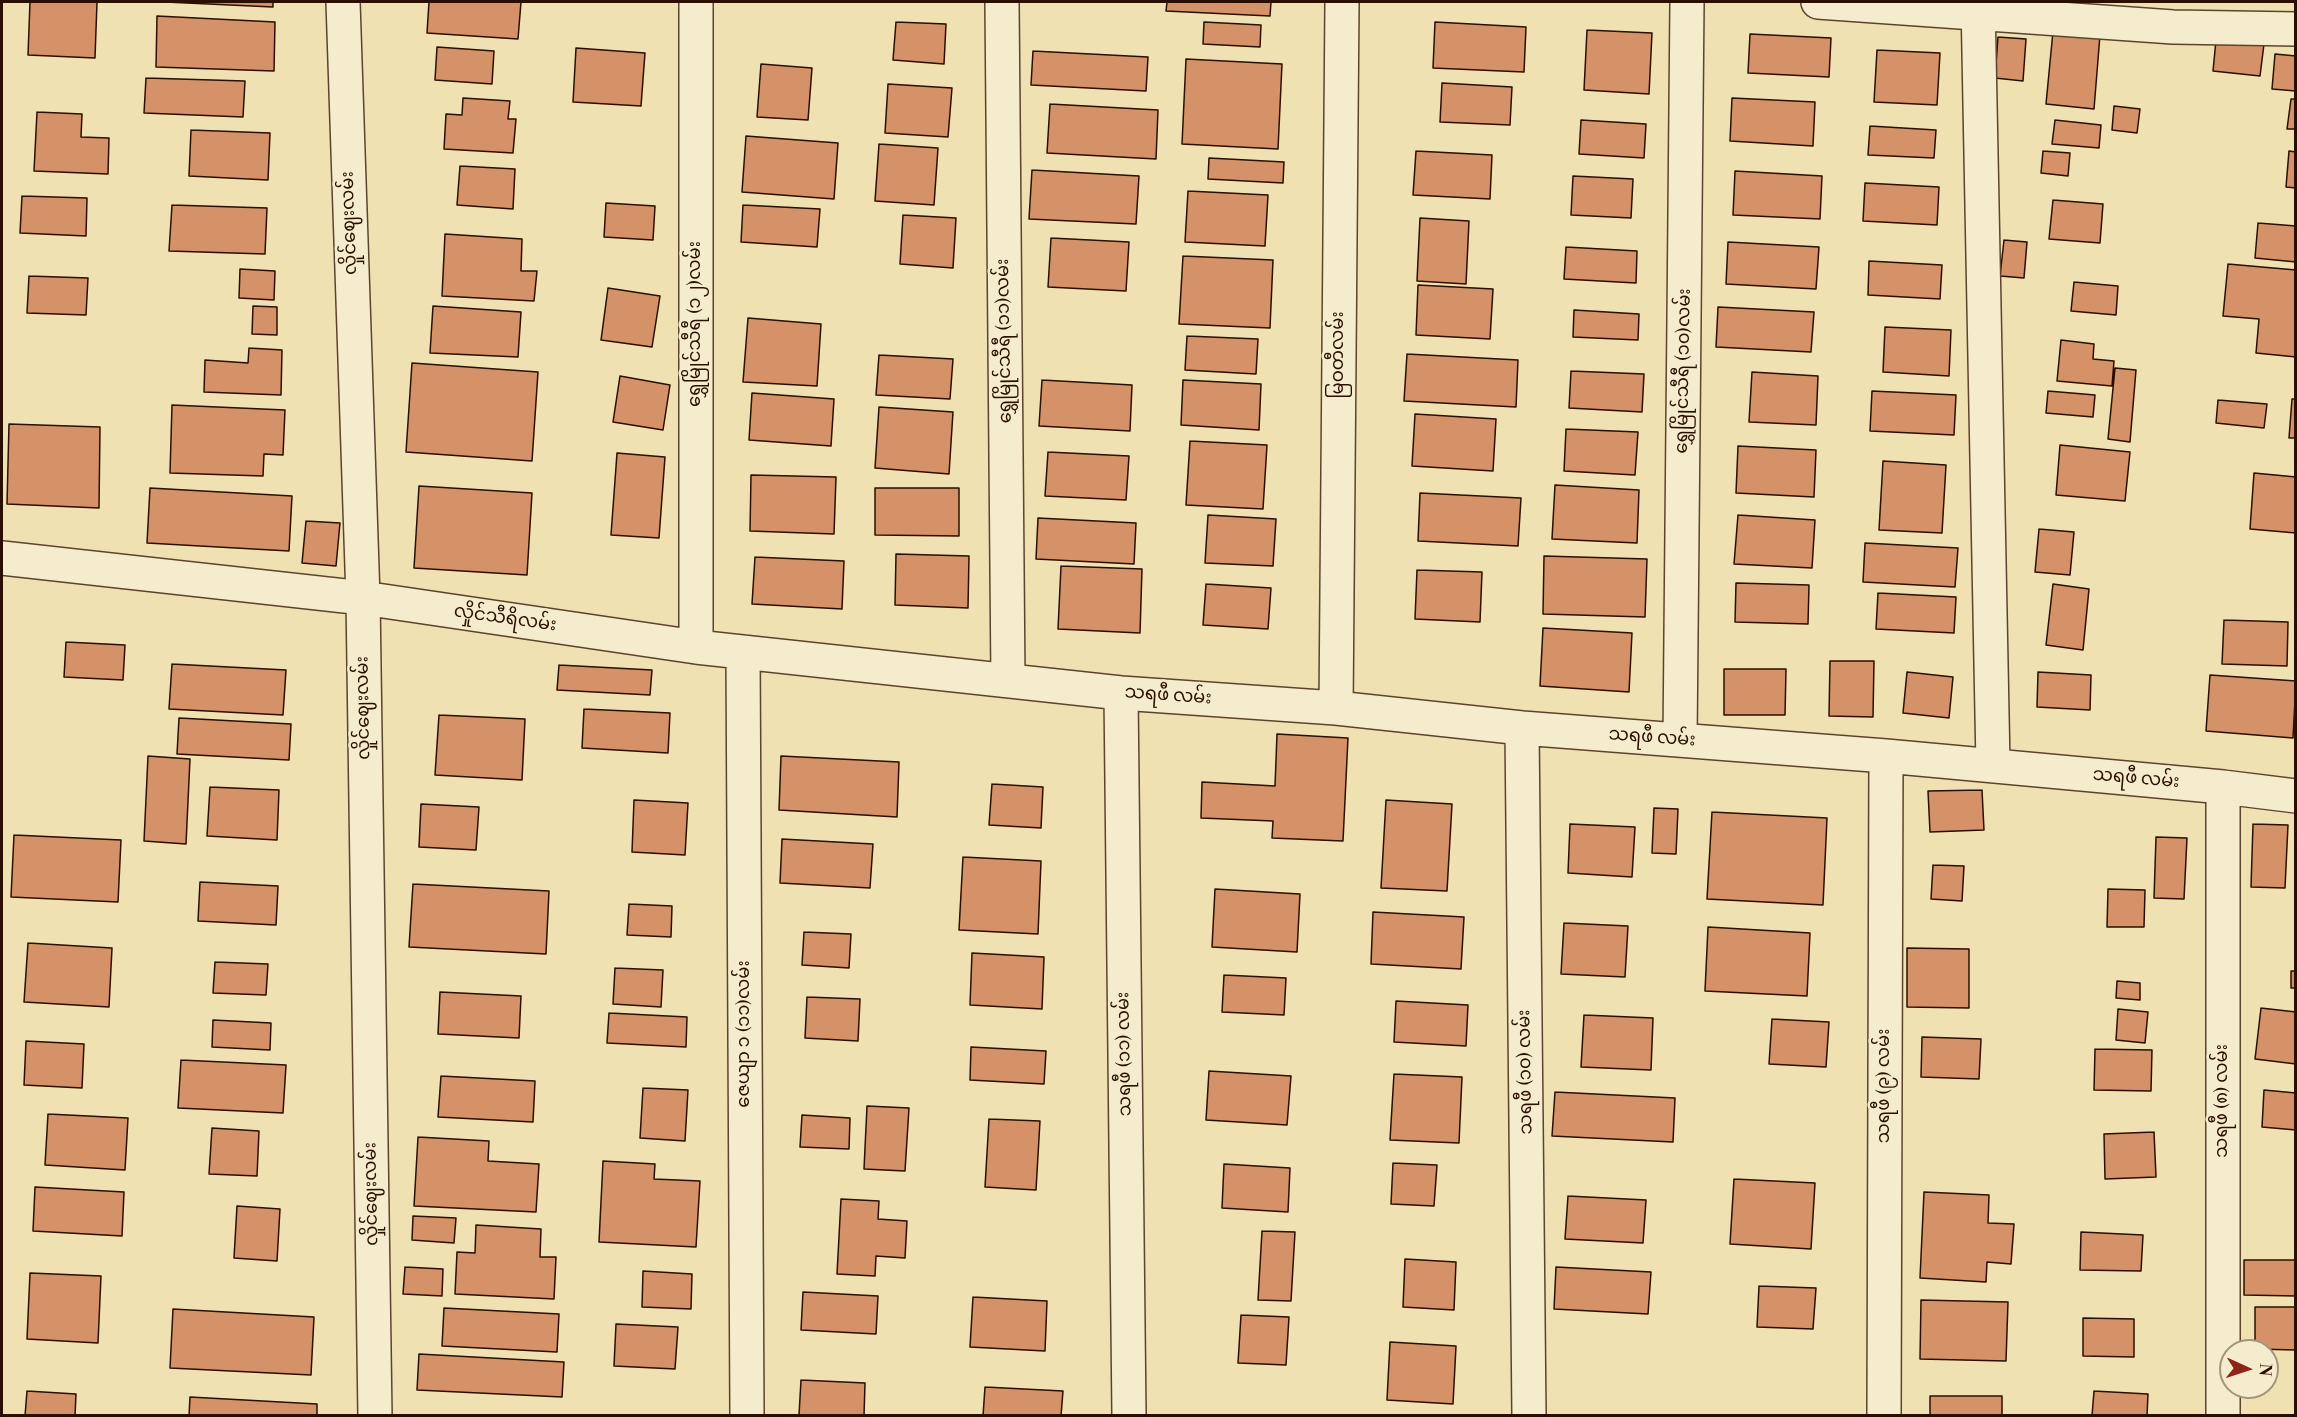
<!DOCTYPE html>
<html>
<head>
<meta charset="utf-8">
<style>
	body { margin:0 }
	#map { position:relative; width:2297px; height:1417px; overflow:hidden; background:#f0e1b2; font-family:"Libre Bodoni",serif }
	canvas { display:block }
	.frame { position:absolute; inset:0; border:3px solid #2a0f00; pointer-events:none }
	.north { position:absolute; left:2219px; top:1339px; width:60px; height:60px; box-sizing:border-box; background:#f5eccd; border:2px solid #a4947b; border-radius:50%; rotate:93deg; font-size:16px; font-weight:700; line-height:24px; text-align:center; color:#2a0f00 }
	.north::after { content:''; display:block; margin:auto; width:21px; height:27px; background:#8f2418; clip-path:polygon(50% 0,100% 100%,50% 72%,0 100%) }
</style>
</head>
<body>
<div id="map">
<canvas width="2297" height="1417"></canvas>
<div class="frame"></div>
<div class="north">N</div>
</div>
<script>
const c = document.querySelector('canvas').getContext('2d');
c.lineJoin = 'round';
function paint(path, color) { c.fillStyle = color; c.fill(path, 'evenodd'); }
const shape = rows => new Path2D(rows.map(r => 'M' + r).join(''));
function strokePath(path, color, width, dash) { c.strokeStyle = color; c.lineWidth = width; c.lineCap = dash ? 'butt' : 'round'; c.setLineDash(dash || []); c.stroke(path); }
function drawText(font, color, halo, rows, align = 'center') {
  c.font = font + ' "Libre Bodoni","Noto Sans Myanmar",serif'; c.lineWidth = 5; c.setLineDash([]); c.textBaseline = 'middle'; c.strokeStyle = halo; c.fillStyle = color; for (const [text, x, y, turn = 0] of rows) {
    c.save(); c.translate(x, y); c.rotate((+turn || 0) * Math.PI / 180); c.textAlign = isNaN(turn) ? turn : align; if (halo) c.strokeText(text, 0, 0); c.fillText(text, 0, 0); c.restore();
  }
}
const building = shape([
	[30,2,97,2,95,58,28,55,30,2],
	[165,2,273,2,273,7,165,2],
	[429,2,521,2,518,39,427,33,429,2],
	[1167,2,1271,2,1270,16,1166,11,1167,2],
	[157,16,275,22,274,71,156,67,157,16],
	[896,22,946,24,944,64,893,60,896,22],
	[1204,22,1261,25,1260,47,1203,44,1204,22],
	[1435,22,1526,27,1524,72,1433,68,1435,22],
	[1587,30,1652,33,1649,94,1584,90,1587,30],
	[2053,31,2100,35,2094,109,2046,104,2053,31],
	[1750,34,1831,38,1829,77,1748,73,1750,34],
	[1998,37,2026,39,2023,81,1995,78,1998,37],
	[2216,40,2264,44,2260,76,2213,71,2216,40],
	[437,47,494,51,492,84,435,80,437,47],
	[576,48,645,53,641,106,573,102,576,48],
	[1877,50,1940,53,1937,105,1874,102,1877,50],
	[1033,51,1148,57,1146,91,1031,85,1033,51],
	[2275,54,2296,56,2296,91,2272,89,2275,54],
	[1186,59,1282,64,1278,149,1182,144,1186,59],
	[761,64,812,68,808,120,757,117,761,64],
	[146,78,245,81,243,117,144,113,146,78],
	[1442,83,1512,87,1510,125,1440,122,1442,83],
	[888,84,952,88,948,137,885,133,888,84],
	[463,98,510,101,508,119,516,119,513,153,444,149,446,114,462,115,463,98],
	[1732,98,1815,102,1813,146,1730,141,1732,98],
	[2291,99,2296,99,2296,129,2287,129,2291,99],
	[1050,104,1158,110,1156,159,1047,153,1050,104],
	[2114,106,2140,109,2137,133,2112,130,2114,106],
	[37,112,82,114,81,137,109,138,108,174,34,171,37,112],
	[1581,120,1646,124,1644,158,1579,154,1581,120],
	[2055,120,2101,125,2099,148,2052,144,2055,120],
	[1870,126,1936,130,1934,158,1868,155,1870,126],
	[191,130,270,133,268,180,189,176,191,130],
	[746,136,838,143,834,199,742,192,746,136],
	[879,144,938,148,934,205,875,201,879,144],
	[1416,151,1492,155,1490,199,1413,195,1416,151],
	[2043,151,2070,153,2068,176,2041,173,2043,151],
	[2289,151,2296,152,2296,188,2286,187,2289,151],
	[1209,158,1284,162,1283,183,1208,179,1209,158],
	[460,166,515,169,513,209,457,205,460,166],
	[1032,170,1139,176,1136,224,1029,219,1032,170],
	[1735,171,1822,176,1820,219,1733,215,1735,171],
	[1573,176,1633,179,1631,218,1571,215,1573,176],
	[1865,183,1939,187,1937,225,1863,221,1865,183],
	[1188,191,1268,195,1265,246,1185,242,1188,191],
	[22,196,87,198,86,236,20,233,22,196],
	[2053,200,2103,204,2100,243,2049,239,2053,200],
	[606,203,655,206,653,240,604,237,606,203],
	[172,205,267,208,265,254,169,251,172,205],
	[743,205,820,209,817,247,741,242,743,205],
	[903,215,956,218,953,268,900,264,903,215],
	[1420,218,1469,221,1466,284,1417,281,1420,218],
	[2258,223,2296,226,2296,262,2255,258,2258,223],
	[445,234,522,239,521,271,537,271,534,301,442,296,445,234],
	[1051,238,1129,242,1126,291,1048,287,1051,238],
	[2004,240,2027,242,2024,278,2000,276,2004,240],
	[1728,242,1819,247,1816,289,1726,284,1728,242],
	[1566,247,1637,251,1636,283,1564,279,1566,247],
	[1183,256,1273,260,1270,328,1179,324,1183,256],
	[1869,261,1942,265,1940,299,1868,295,1869,261],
	[2228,264,2296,270,2296,357,2256,353,2259,319,2223,316,2228,264],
	[240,269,275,271,274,300,239,298,240,269],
	[29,276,88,278,86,315,27,313,29,276],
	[2074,282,2118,286,2116,315,2071,311,2074,282],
	[1418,285,1493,289,1490,339,1416,335,1418,285],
	[608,288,660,296,652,347,601,340,608,288],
	[253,306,277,307,277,335,252,334,253,306],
	[433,306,521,312,518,357,430,353,433,306],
	[1718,307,1814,312,1811,352,1716,347,1718,307],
	[1574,310,1639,314,1638,340,1573,337,1574,310],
	[748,318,821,324,817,386,743,382,748,318],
	[1885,327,1951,330,1949,376,1883,372,1885,327],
	[1187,336,1258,339,1256,374,1185,370,1187,336],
	[2061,340,2094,344,2093,359,2114,361,2112,386,2057,381,2061,340],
	[249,348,282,350,281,395,204,392,205,360,248,363,249,348],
	[1407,354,1518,360,1516,407,1404,401,1407,354],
	[879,355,953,359,950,399,876,395,879,355],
	[412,363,538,372,532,461,406,452,412,363],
	[2115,368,2136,370,2130,442,2108,439,2115,368],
	[1571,371,1644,374,1642,412,1569,408,1571,371],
	[1752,372,1818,376,1816,425,1749,422,1752,372],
	[620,376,670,385,663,430,613,422,620,376],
	[1042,380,1132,385,1130,431,1039,426,1042,380],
	[1183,380,1261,384,1259,430,1181,425,1183,380],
	[1872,391,1956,395,1954,435,1870,431,1872,391],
	[2048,391,2095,395,2093,417,2046,413,2048,391],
	[752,393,834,399,831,446,749,440,752,393],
	[2292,399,2296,399,2296,438,2289,438,2292,399],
	[2218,400,2267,404,2264,428,2216,423,2218,400],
	[172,405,285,410,283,455,264,454,263,476,170,473,172,405],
	[879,407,953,412,949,474,875,468,879,407],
	[1415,414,1496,419,1493,471,1412,466,1415,414],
	[9,424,100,427,99,508,7,504,9,424],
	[1566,429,1638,432,1635,475,1564,471,1566,429],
	[1190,441,1267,445,1263,509,1186,505,1190,441],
	[2060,445,2130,452,2125,501,2056,495,2060,445],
	[1738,446,1816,450,1814,497,1736,493,1738,446],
	[1048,452,1129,456,1126,500,1045,496,1048,452],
	[617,453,665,457,659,538,611,535,617,453],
	[1883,461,1946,465,1942,533,1879,530,1883,461],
	[2254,473,2296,477,2296,533,2250,529,2254,473],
	[751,475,836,477,834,534,750,531,751,475],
	[1555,485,1639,490,1637,543,1552,539,1555,485],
	[419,486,532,493,527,575,414,568,419,486],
	[150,488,292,496,289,551,147,543,150,488],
	[875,488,959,488,959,536,875,535,875,488],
	[1420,493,1521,498,1518,546,1418,541,1420,493],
	[1208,515,1276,519,1273,566,1205,563,1208,515],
	[1738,515,1815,520,1812,568,1734,564,1738,515],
	[1038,518,1136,523,1134,564,1036,559,1038,518],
	[306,521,340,523,336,566,302,563,306,521],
	[2039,529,2074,532,2070,575,2035,572,2039,529],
	[1865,543,1958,548,1955,587,1863,582,1865,543],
	[896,554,969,556,968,608,895,605,896,554],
	[1544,556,1647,559,1645,617,1543,614,1544,556],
	[755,557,844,561,842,609,752,604,755,557],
	[1061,566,1142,569,1140,633,1058,629,1061,566],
	[1417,570,1482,572,1480,622,1415,619,1417,570],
	[1736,583,1809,585,1808,624,1735,622,1736,583],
	[1206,584,1271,588,1268,629,1203,625,1206,584],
	[2053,584,2089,589,2083,650,2046,645,2053,584],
	[1878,593,1956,597,1954,633,1876,629,1878,593],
	[2224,620,2288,622,2287,666,2222,664,2224,620],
	[1543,628,1632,633,1629,692,1540,686,1543,628],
	[66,642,125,645,123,680,64,677,66,642],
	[1830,661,1874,661,1873,717,1829,716,1830,661],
	[172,664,286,670,283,715,169,709,172,664],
	[559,665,652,670,650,695,557,690,559,665],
	[1724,669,1786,669,1785,715,1724,715,1724,669],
	[1907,672,1953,677,1949,718,1903,713,1907,672],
	[2038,672,2091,675,2090,710,2037,707,2038,672],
	[2210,675,2296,681,2293,738,2206,731,2210,675],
	[584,709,670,713,668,753,582,748,584,709],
	[439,715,525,719,522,780,435,775,439,715],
	[179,718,291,724,289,760,177,754,179,718],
	[1277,734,1348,738,1343,841,1272,838,1273,821,1201,818,1202,782,1275,786,1277,734],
	[148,756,190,759,186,844,144,841,148,756],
	[781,756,899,762,897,817,779,810,781,756],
	[992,784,1043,787,1041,828,989,825,992,784],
	[210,787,279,790,277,840,207,836,210,787],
	[1982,790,1984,830,1930,832,1928,791,1982,790],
	[634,800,688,803,685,855,632,852,634,800],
	[1386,800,1452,804,1447,891,1381,888,1386,800],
	[421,804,479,807,476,850,419,847,421,804],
	[1654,808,1678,809,1676,854,1652,853,1654,808],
	[1712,812,1827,818,1823,905,1707,899,1712,812],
	[1570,824,1635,827,1632,877,1568,873,1570,824],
	[2253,824,2288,825,2285,888,2251,887,2253,824],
	[14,835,121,840,118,902,11,897,14,835],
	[2156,837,2187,838,2184,899,2154,898,2156,837],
	[782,839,873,844,870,888,780,883,782,839],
	[963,857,1041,861,1038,934,959,930,963,857],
	[1933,865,1964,866,1962,901,1931,899,1933,865],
	[200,882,278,886,276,925,198,921,200,882],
	[413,884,549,891,546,954,409,947,413,884],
	[1215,889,1300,894,1297,952,1212,947,1215,889],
	[2108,889,2145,890,2144,927,2107,927,2108,889],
	[629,904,672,906,671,937,627,935,629,904],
	[1373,912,1464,917,1461,969,1371,964,1373,912],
	[1564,923,1628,926,1625,977,1561,974,1564,923],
	[1708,927,1810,933,1807,996,1705,991,1708,927],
	[804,932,851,934,849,968,802,965,804,932],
	[28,943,112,948,109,1007,24,1002,28,943],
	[1907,948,1969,949,1969,1008,1907,1007,1907,948],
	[972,953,1044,957,1042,1009,970,1005,972,953],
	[215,962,268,964,266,995,213,993,215,962],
	[615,968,663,970,661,1007,613,1004,615,968],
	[2291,971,2296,971,2296,988,2291,988,2291,971],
	[1224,975,1286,978,1284,1015,1222,1012,1224,975],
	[2117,981,2140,983,2140,1000,2116,998,2117,981],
	[440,992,521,996,519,1038,438,1034,440,992],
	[807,997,860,999,858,1041,805,1038,807,997],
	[1396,1001,1468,1005,1466,1046,1394,1042,1396,1001],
	[2261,1008,2296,1012,2296,1064,2255,1059,2261,1008],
	[2118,1009,2148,1012,2145,1043,2116,1040,2118,1009],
	[609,1013,687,1017,686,1047,607,1043,609,1013],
	[1584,1015,1653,1018,1651,1070,1581,1067,1584,1015],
	[1772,1019,1829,1022,1826,1067,1769,1064,1772,1019],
	[213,1020,271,1023,270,1050,212,1047,213,1020],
	[1922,1037,1981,1039,1979,1079,1921,1077,1922,1037],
	[26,1041,84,1044,82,1088,24,1085,26,1041],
	[971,1047,1046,1051,1044,1084,970,1080,971,1047],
	[2095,1049,2152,1050,2151,1091,2094,1090,2095,1049],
	[181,1060,286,1065,283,1113,178,1108,181,1060],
	[1209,1071,1291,1076,1287,1125,1206,1120,1209,1071],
	[1394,1074,1462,1077,1459,1143,1390,1140,1394,1074],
	[441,1076,535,1081,533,1122,438,1117,441,1076],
	[643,1088,688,1090,685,1141,640,1138,643,1088],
	[2264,1090,2296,1093,2296,1130,2262,1127,2264,1090],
	[1555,1092,1675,1098,1673,1142,1552,1136,1555,1092],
	[867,1106,909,1108,905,1171,864,1169,867,1106],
	[48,1114,128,1118,125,1170,45,1165,48,1114],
	[802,1115,850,1118,849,1149,800,1147,802,1115],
	[989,1119,1040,1121,1036,1190,985,1187,989,1119],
	[212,1128,259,1131,257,1176,209,1174,212,1128],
	[2154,1132,2156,1177,2105,1179,2104,1134,2154,1132],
	[418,1137,489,1141,488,1161,539,1164,536,1212,414,1206,418,1137],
	[603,1161,655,1164,654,1179,700,1181,696,1247,599,1242,603,1161],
	[1393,1163,1437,1165,1434,1206,1391,1204,1393,1163],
	[1224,1164,1290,1168,1288,1212,1222,1208,1224,1164],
	[1734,1179,1815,1183,1811,1249,1730,1244,1734,1179],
	[35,1187,124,1192,122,1236,33,1231,35,1187],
	[1924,1192,1989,1195,1988,1223,2014,1224,2011,1264,1987,1262,1986,1282,1920,1278,1924,1192],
	[1568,1196,1646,1200,1643,1243,1565,1239,1568,1196],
	[841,1199,879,1201,878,1219,907,1221,905,1258,876,1256,875,1276,837,1274,841,1199],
	[237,1206,280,1209,277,1261,234,1258,237,1206],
	[413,1216,456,1218,454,1243,412,1240,413,1216],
	[476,1225,541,1229,540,1257,556,1257,554,1299,455,1294,457,1252,475,1253,476,1225],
	[1262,1231,1295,1232,1291,1301,1258,1300,1262,1231],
	[2081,1232,2143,1235,2141,1271,2080,1270,2081,1232],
	[1405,1259,1456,1262,1454,1310,1403,1307,1405,1259],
	[2244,1260,2296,1260,2296,1296,2244,1295,2244,1260],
	[405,1267,443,1269,442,1296,403,1294,405,1267],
	[1556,1267,1651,1272,1648,1314,1554,1309,1556,1267],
	[643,1271,692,1274,691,1309,642,1307,643,1271],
	[30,1273,101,1276,98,1343,27,1339,30,1273],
	[1759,1286,1816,1288,1813,1329,1757,1327,1759,1286],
	[803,1292,878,1296,876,1334,801,1330,803,1292],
	[973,1297,1047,1301,1045,1351,970,1347,973,1297],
	[1921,1300,2008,1302,2006,1361,1920,1359,1921,1300],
	[2255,1307,2296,1307,2296,1350,2255,1349,2255,1307],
	[444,1308,559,1314,557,1352,442,1346,444,1308],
	[173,1309,314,1317,311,1375,170,1368,173,1309],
	[1241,1315,1289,1317,1286,1365,1238,1363,1241,1315],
	[2083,1318,2134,1319,2134,1357,2083,1356,2083,1318],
	[616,1324,678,1327,675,1369,614,1366,616,1324],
	[1390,1342,1456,1346,1453,1404,1387,1400,1390,1342],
	[419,1354,564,1362,562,1397,417,1390,419,1354],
	[801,1380,865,1383,864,1416,799,1415,801,1380],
	[985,1387,1063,1391,1061,1416,983,1416,985,1387],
	[27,1391,76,1394,75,1416,25,1416,27,1391],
	[2094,1391,2148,1394,2147,1416,2092,1416,2094,1391],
	[1930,1396,2002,1396,2002,1416,1930,1416,1930,1396],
	[190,1397,317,1404,317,1416,189,1416,190,1397]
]);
paint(building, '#d59269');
strokePath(building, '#2a0f00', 1.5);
const minor = shape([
	[343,2,363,598,375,1416],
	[1002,2,1008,680],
	[1818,2,2173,27,2296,29],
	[1978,2,1993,765],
	[2,558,363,598,696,647,1121,693,1336,708,1522,728,1886,756,2223,787,2296,796],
	[696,647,696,2],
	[743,652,747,1416],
	[1121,693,1129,1416],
	[1336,708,1342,2],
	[1522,728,1529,1416],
	[1680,740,1687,2],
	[1884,1416,1886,756],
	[2223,1416,2223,787]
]);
strokePath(minor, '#5c442c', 36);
strokePath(minor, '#f5eccd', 33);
drawText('18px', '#2a0f00', '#f5eccd', [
	["လှိုင်ဈေးလမ်း",350,223,-92],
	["ရွှေမြိုင်သီရီ (၁၂)လမ်း",696,324,-90],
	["ရွှေမြိုင်သီရီ (၁၁)လမ်း",1005,341,-91],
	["မြဝတီလမ်း",1339,355,-90],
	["ရွှေမြိုင်သီရီ (၁၀)လမ်း",1684,371,-89],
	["လှိုင်သီရိလမ်း",505,619,8],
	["သရဖီ လမ်း",1168,696,4],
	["လှိုင်ဈေးလမ်း",364,708,-91],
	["သရဖီ လမ်း",1652,738,4],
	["သရဖီ လမ်း",2136,779,5],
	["ဇေယျာ ၁ (၁၁)လမ်း",745,1034,-90],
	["သရဖီ (၁၁) လမ်း",1125,1054,-91],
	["သရဖီ (၁၀) လမ်း",1526,1072,-91],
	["သရဖီ (၉) လမ်း",1885,1086,-90],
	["သရဖီ (၈) လမ်း",2223,1101,-90],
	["လှိုင်ဈေးလမ်း",372,1194,-91]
]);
</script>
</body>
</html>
